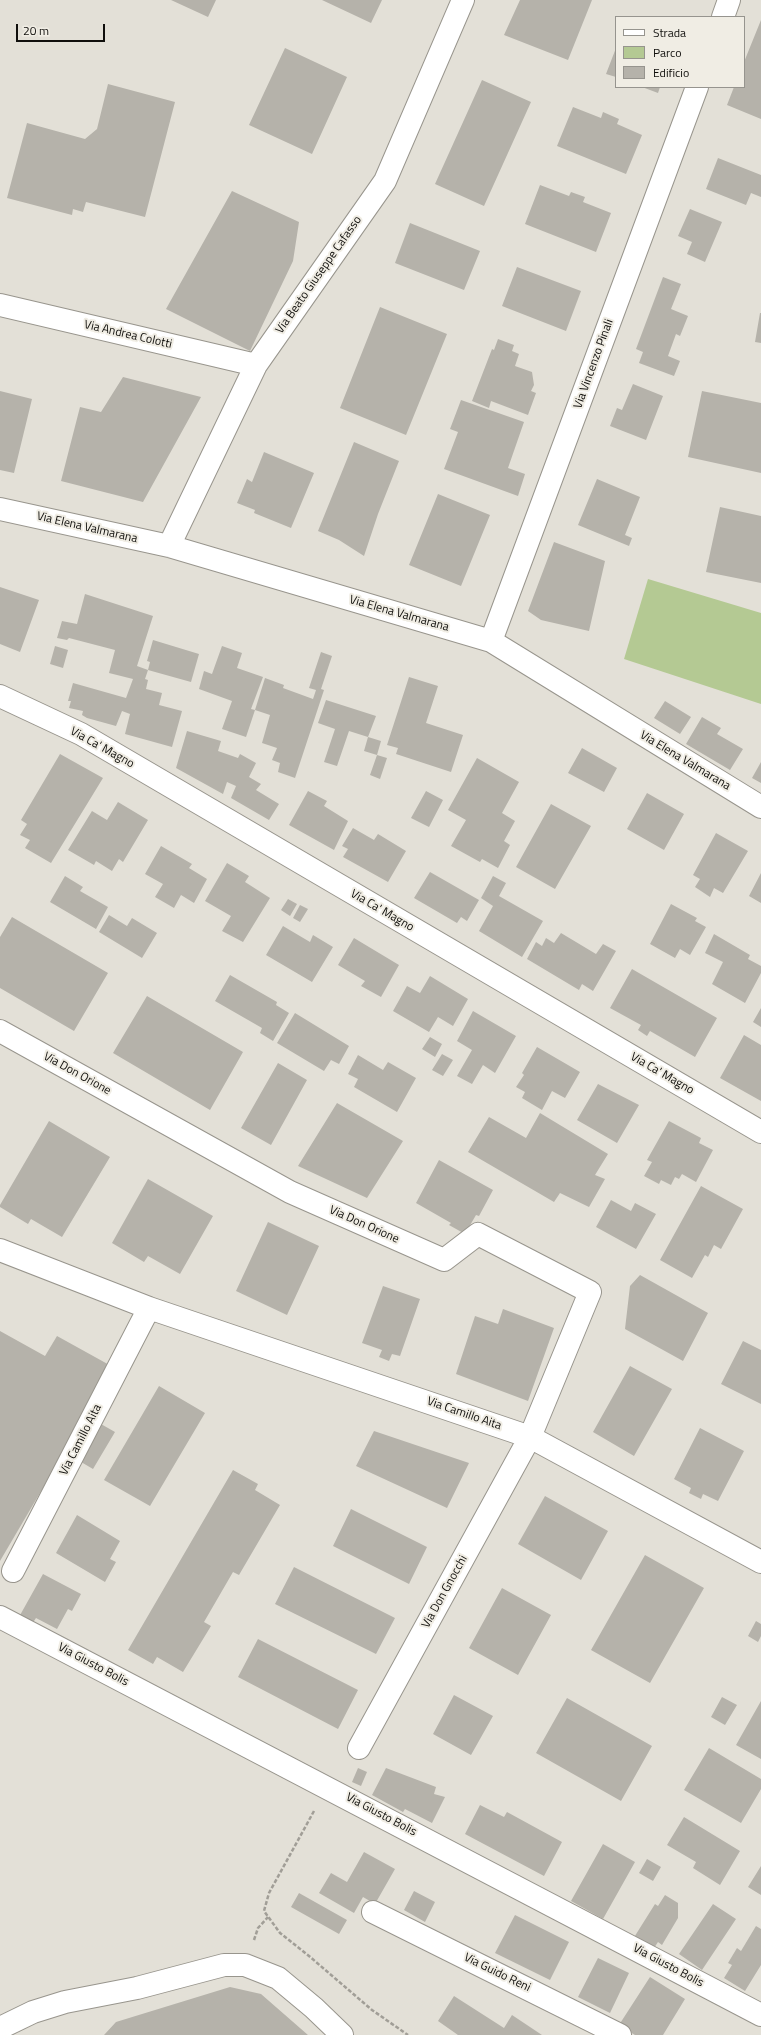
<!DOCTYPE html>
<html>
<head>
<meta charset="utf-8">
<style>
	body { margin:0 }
	#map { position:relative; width:761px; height:2035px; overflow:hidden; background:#e3e0d7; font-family:"Titillium Web",sans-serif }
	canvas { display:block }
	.legend { position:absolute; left:615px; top:16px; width:130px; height:72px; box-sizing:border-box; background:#f0ede4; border:1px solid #96948e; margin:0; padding:5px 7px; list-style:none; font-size:12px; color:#100f0c }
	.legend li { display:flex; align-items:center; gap:8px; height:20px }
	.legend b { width:20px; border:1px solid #96948e }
	.scale { position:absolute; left:16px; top:24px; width:89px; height:18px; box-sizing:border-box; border:2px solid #100f0c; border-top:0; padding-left:5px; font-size:12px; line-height:14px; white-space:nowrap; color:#100f0c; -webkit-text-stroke:3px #f0ede4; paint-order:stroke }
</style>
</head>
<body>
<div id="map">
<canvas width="761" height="2035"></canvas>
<ul class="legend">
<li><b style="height:5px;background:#fff"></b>Strada</li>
<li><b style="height:11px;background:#b4c993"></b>Parco</li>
<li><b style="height:11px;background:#b5b2aa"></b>Edificio</li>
</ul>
<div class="scale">20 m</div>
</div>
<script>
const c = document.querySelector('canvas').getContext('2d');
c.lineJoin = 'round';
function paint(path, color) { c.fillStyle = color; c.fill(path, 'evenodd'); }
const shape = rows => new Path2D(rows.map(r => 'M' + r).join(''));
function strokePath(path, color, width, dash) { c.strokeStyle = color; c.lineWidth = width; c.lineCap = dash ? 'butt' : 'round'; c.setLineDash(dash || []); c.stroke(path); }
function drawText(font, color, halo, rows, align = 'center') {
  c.font = font + ' "Titillium Web",sans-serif'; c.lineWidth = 4; c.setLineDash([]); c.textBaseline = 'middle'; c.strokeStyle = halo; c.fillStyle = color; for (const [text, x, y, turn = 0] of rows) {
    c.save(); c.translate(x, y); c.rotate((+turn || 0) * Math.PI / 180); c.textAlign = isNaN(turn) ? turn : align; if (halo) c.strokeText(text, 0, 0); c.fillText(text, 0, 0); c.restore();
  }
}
paint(shape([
	[648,579,761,613,761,704,624,659]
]), '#b4c993');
paint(shape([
	[171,0,216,0,208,17],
	[322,0,382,0,371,23],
	[520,0,592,0,568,60,504,35],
	[761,20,761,119,727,105,734,87,744,87,744,62],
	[285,48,347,77,312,154,249,125],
	[616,48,616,77,606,74],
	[482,80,531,102,484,206,435,184],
	[108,84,175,102,145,217,86,202,83,212,73,209,72,215,7,198,27,123,85,139,97,129],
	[642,87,660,87,658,93],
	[573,107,601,118,603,112,619,119,617,124,642,135,626,174,557,146],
	[718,158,761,175,761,197,751,193,746,205,706,189],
	[540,185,569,196,571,192,585,197,583,202,611,213,596,252,525,224],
	[232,191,299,222,293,261,250,351,166,309],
	[690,209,722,222,705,262,687,254,692,242,678,236],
	[410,223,480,251,464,290,395,263],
	[517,267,581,291,566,331,502,306],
	[663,277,681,284,671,309,688,316,680,336,676,334,668,356,680,361,674,376,639,363,643,352,636,349],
	[380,307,447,334,406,435,340,408],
	[760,313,761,313,761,343,755,342],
	[498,339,514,345,512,351,519,354,515,366,532,372,534,385,531,391,536,393,528,415,491,401,489,408,472,401,492,349,494,350],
	[123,377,201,397,143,502,61,481,80,407,101,412],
	[633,384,663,396,646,440,610,426,617,408,622,410],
	[0,391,32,399,14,473,0,470],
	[702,391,761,403,761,473,688,457],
	[461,400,524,422,508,468,525,474,518,496,444,469,458,432,450,429],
	[354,442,399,461,378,514,364,556,339,540,318,531],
	[264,452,314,473,291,528,254,513,255,510,237,503,247,479,252,482],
	[597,479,640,497,625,535,632,538,629,546,578,525],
	[438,494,490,515,461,586,409,565],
	[720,507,761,516,761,583,706,572],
	[554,542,605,561,589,631,541,620,528,611],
	[0,587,39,600,20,652,0,644],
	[85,594,153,616,137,666,148,670,145,679,148,680,146,689,162,693,159,705,182,711,172,747,125,734,130,714,122,711,116,726,87,718,82,715,83,711,69,708,71,701,68,701,73,683,126,698,133,679,109,673,115,650,69,638,67,640,57,638,62,621,77,624],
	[153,640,199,654,191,682,148,670,150,662,147,661],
	[55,646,68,650,63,668,50,664],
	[222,646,242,653,237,668,263,677,251,709,255,710,246,737,222,729,232,701,199,689,204,671,212,674],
	[321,652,332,656,321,689,324,690,295,778,278,772,280,763,272,760,277,748,262,743,270,715,255,710,265,678,284,685,283,688,313,699,316,690,309,688],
	[409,677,438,686,426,723,463,735,451,772,396,754,398,748,387,745],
	[326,700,376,716,368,737,381,741,377,755,364,751,368,737,349,731,337,766,324,762,335,729,318,723],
	[665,701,691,717,680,734,654,718],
	[702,717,721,728,717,734,743,749,730,770,686,744],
	[187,731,221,741,218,751,238,758,240,754,256,763,249,777,261,784,256,790,279,804,269,820,231,798,236,786,227,782,223,794,176,768],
	[582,748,617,768,604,792,568,773],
	[60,754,103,778,51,863,25,848,30,840,20,835,27,824,21,820],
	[377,755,387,758,380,779,370,775],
	[477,758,519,782,502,813,515,821,504,841,510,845,498,868,482,859,480,862,451,846,466,820,448,810],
	[761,762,761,783,752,778],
	[308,791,327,801,324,806,348,821,334,850,289,825],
	[426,791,443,800,429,827,411,818],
	[647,793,684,814,664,850,627,829],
	[118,802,148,820,123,862,119,859,112,871,96,861,94,865,68,850,92,811,107,820],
	[551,804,591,826,555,889,516,867],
	[353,828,374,840,378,834,406,851,388,882,343,857,348,849,342,846],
	[716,833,748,851,723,893,714,888,710,897,695,887,700,879,693,875],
	[161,846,192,864,189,868,207,879,194,903,181,895,174,908,155,897,163,884,145,874],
	[227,863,249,876,245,882,270,898,243,942,222,931,231,916,205,901],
	[430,872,479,900,467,921,461,917,457,923,414,898],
	[761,873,761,903,749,896],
	[65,876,83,887,80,891,108,907,96,929,50,902],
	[493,876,506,883,499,896,543,921,522,957,479,931,493,906,481,898],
	[288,899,297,904,290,916,281,910],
	[671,904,697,918,695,921,706,927,690,955,680,949,675,958,650,944],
	[300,905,308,909,300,922,293,918],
	[109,915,127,926,132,918,157,933,142,958,99,932],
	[12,917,108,973,74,1031,0,988,0,937],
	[283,926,310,942,313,935,333,947,312,982,266,955],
	[561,933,596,954,603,944,616,951,593,991,582,984,579,990,527,959,536,942,542,946,546,938,554,943],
	[714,934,750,955,748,959,761,966,761,973,745,1003,712,984,723,962,705,953],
	[354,938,399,965,381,997,361,986,365,981,338,965],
	[632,969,717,1018,695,1057,650,1031,647,1036,638,1030,641,1025,610,1008],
	[230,975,277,1002,276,1005,289,1013,273,1041,260,1033,262,1028,215,1001],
	[430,976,468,999,453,1026,438,1017,429,1032,393,1011,407,986,420,993],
	[147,996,243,1052,210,1110,113,1053],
	[761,1008,761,1027,753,1022],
	[473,1011,516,1036,495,1073,483,1065,472,1084,457,1076,472,1050,457,1041],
	[295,1013,349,1046,339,1064,331,1060,324,1071,277,1043],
	[744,1035,761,1045,761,1101,720,1078],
	[430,1037,442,1044,435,1057,422,1049],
	[537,1047,580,1072,565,1098,552,1091,542,1110,522,1098,525,1092,516,1087,524,1075,522,1073],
	[442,1054,453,1060,443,1076,432,1070],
	[358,1055,383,1070,388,1062,416,1078,397,1112,354,1087,358,1079,348,1074],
	[278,1063,307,1080,271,1145,241,1128],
	[598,1084,639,1105,617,1143,577,1120],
	[337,1103,403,1141,367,1198,298,1166],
	[540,1113,608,1154,595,1175,605,1179,589,1207,560,1193,554,1202,468,1152,489,1117,526,1138],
	[49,1121,110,1157,62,1237,31,1219,28,1224,0,1207,0,1205],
	[669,1121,701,1138,699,1143,713,1150,696,1182,682,1174,679,1179,675,1177,671,1185,661,1180,659,1184,644,1176,652,1162,647,1160],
	[439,1160,493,1190,479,1216,476,1215,465,1234,449,1225,451,1223,416,1203],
	[148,1179,213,1216,180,1274,148,1256,144,1262,112,1243],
	[701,1186,743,1209,721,1249,714,1245,708,1257,705,1255,692,1278,660,1260],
	[611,1200,631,1211,635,1203,656,1214,636,1249,596,1227],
	[268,1222,319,1246,287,1315,236,1291],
	[640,1275,708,1313,683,1361,625,1329,630,1286],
	[383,1286,420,1299,400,1356,392,1354,389,1361,379,1357,382,1350,362,1343],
	[503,1309,554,1328,528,1401,456,1374,475,1316,498,1324],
	[0,1331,45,1356,57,1336,113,1367,85,1415,115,1432,93,1469,64,1452,0,1561],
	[743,1341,761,1350,761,1404,721,1384],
	[630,1366,672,1389,634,1456,593,1432],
	[159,1386,205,1413,150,1506,104,1480],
	[700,1428,744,1451,718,1501,703,1494,701,1499,689,1493,691,1488,674,1479],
	[374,1431,469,1463,447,1508,356,1466],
	[233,1470,258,1484,255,1490,280,1505,239,1575,233,1572,204,1622,211,1626,183,1672,157,1657,153,1664,128,1650],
	[545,1496,608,1531,581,1580,518,1544],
	[351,1509,427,1547,409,1584,333,1546],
	[77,1515,120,1541,110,1559,116,1562,105,1582,56,1553],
	[645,1555,704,1588,650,1683,591,1650],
	[294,1567,395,1618,376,1654,275,1604],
	[43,1574,81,1594,72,1611,68,1609,57,1629,36,1618,32,1624,19,1617],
	[502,1588,551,1615,518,1675,469,1648],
	[756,1621,761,1624,761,1636,758,1642,748,1636],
	[258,1639,358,1690,338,1729,238,1677],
	[454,1695,493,1716,471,1755,433,1734],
	[722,1697,737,1705,725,1725,711,1717],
	[567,1698,652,1746,621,1801,536,1753],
	[761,1701,761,1759,736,1745],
	[709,1748,761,1779,761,1789,741,1823,684,1790],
	[358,1768,367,1772,361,1786,352,1782],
	[386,1768,436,1787,434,1794,445,1797,432,1823,405,1809,403,1812,372,1795],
	[480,1805,504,1817,507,1812,562,1842,544,1876,465,1834],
	[684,1817,740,1851,720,1885,693,1868,696,1862,667,1845],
	[603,1844,635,1862,603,1919,571,1901],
	[364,1852,395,1869,375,1904,363,1897,354,1913,319,1893,331,1873,347,1882],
	[647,1859,661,1867,653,1881,639,1873],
	[761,1866,761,1895,748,1887],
	[414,1891,435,1902,425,1922,404,1910],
	[299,1893,347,1920,339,1934,291,1907],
	[665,1895,678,1903,678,1918,662,1945,658,1942,652,1951,633,1939,655,1904,658,1906],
	[713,1904,736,1919,702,1970,679,1954],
	[515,1915,569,1942,550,1980,495,1953],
	[756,1926,761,1929,761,1965,745,1991,724,1978,732,1965,728,1963,737,1948,741,1951],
	[598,1958,629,1973,610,2013,578,1997],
	[650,1977,685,1999,663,2035,635,2035,619,2025],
	[230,1987,261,1994,308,2035,104,2035,116,2022],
	[454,1996,504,2028,512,2015,542,2035,458,2035,438,2021]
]), '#b5b2aa');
const minor = shape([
	[723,17,729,0],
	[0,305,256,365],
	[0,509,169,546,491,641,761,807],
	[169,546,256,365,385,181,463,0],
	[491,641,697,87],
	[0,696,81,734,761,1132],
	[0,1031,290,1192,444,1260,478,1234,590,1292,530,1437,359,1748],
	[0,1250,149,1308,530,1437,761,1562],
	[13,1571,149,1308],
	[0,1617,761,2015],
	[373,1912,620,2035],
	[0,2028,33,2012,65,2002,137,1988,224,1965,245,1965,278,1978,314,2008,342,2035]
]);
strokePath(minor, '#98958d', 24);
strokePath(shape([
	[314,1811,269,1893,264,1911,280,1933,309,1956,372,2010,408,2035],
	[254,1940,258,1928,268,1917]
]), '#a19e97', 2.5, [4, 2]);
strokePath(minor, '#fff', 22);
drawText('12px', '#100f0c', '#f0ede4', [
	["Via Beato Giuseppe Cafasso",319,275,-55],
	["Via Andrea Colotti",128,335,13],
	["Via Vincenzo Pinali",594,364,-70],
	["Via Elena Valmarana",87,528,13],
	["Via Elena Valmarana",399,614,16],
	["Via Ca' Magno",102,748,29],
	["Via Elena Valmarana",685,761,31],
	["Via Ca' Magno",382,911,30],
	["Via Don Orione",77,1074,29],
	["Via Ca' Magno",662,1074,30],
	["Via Don Orione",364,1225,24],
	["Via Camillo Aita",464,1414,19],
	["Via Camillo Aita",81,1440,-63],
	["Via Don Gnocchi",445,1592,-61],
	["Via Giusto Bolis",93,1665,28],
	["Via Giusto Bolis",381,1815,28],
	["Via Giusto Bolis",668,1966,28],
	["Via Guido Reni",497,1973,26]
]);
</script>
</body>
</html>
